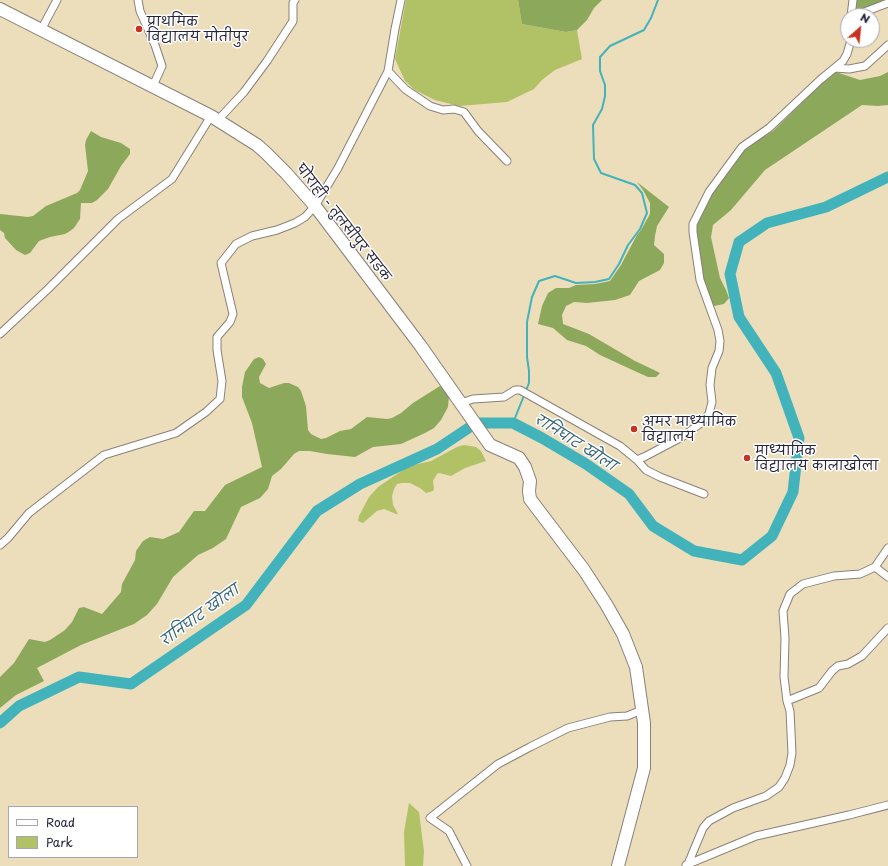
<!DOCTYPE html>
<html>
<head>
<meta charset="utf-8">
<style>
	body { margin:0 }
	#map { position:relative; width:888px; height:866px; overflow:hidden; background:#eddebb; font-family:"Playpen Sans",sans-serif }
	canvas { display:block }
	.legend { position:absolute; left:8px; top:806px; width:130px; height:52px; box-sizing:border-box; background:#fff; border:1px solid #a7a7b1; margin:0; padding:5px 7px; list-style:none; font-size:12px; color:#22223b }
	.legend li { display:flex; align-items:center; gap:8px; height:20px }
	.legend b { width:20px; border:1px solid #a7a7b1 }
	.north { position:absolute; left:840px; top:8px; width:40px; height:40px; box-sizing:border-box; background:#fff; border:1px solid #a7a7b1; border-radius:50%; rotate:27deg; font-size:11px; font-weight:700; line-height:16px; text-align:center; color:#22223b }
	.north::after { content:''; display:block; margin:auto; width:14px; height:18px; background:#c8321e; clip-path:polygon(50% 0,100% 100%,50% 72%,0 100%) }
</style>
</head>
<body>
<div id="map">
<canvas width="888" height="866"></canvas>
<ul class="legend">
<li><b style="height:5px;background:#fff"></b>Road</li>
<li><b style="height:11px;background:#b1c266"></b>Park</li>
</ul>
<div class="north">N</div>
</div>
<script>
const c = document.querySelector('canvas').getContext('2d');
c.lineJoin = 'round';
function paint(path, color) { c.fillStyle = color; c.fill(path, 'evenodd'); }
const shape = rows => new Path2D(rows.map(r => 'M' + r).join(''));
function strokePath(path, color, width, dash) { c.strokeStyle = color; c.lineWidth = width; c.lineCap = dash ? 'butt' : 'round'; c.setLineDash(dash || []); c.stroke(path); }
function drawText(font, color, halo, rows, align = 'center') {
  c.font = font + ' "Playpen Sans","Playpen Sans Deva",sans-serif'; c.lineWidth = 3; c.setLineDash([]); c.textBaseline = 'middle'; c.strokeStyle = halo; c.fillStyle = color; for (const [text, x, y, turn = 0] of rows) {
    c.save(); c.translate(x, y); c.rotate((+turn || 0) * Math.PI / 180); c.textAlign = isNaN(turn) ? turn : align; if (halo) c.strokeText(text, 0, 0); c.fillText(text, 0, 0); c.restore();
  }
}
paint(shape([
	[406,0,518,0,522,24,566,32,577,30,582,59,555,70,542,80,534,89,507,102,459,106,435,100,415,90,405,81,395,59],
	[464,445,476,447,481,451,486,461,465,468,451,476,439,473,437,474,433,481,434,489,433,491,426,493,420,488,410,483,402,483,397,484,394,489,392,496,393,505,398,514,396,514,384,509,377,511,363,523,358,521,359,516,369,497,378,487,409,466,431,461,457,447],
	[409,803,419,812,424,851,423,866,405,866,404,832]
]), '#b1c266');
paint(shape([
	[518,0,602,0,594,8,587,20,577,30,566,32,522,24],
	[855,0,888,0,888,1,854,12],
	[836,72,860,80,880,76,888,72,888,105,878,106,862,105,765,170,731,210,713,225,711,237,720,278,726,290,729,298,724,304,714,306,711,303,704,283,696,242,696,224,704,205,746,148,773,131,821,84],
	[91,131,101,137,121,143,130,149,130,154,121,166,108,189,97,200,92,203,81,203,80,219,74,228,70,231,65,234,50,237,39,241,30,253,25,255,16,250,5,238,4,233,0,230,0,214,28,217,33,216,46,206,77,193,80,190,88,171,85,145,86,140],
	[637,182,669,207,657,226,655,236,654,245,664,254,664,263,660,270,639,281,630,295,615,300,587,303,574,302,566,306,562,315,563,324,589,334,635,361,654,370,660,373,656,377,648,377,639,373,600,355,586,346,567,340,553,328,538,324,542,306,548,293,556,288,569,288,576,285,595,284,610,281,621,265,637,235,641,230,650,214,650,203,643,190],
	[259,357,263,359,266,364,259,377,260,383,269,388,284,383,289,383,298,387,301,391,306,406,308,430,311,434,321,439,326,438,340,431,351,429,367,417,387,419,392,418,401,413,413,403,440,386,449,396,448,407,441,420,434,428,425,433,401,444,373,447,355,457,327,454,310,451,299,451,294,454,281,469,272,476,268,489,260,498,241,507,226,539,213,548,198,555,173,577,157,604,147,615,134,624,81,645,37,668,44,681,16,695,0,708,0,677,14,663,29,639,45,642,50,640,65,630,72,622,79,608,84,607,102,614,121,592,122,584,135,560,136,551,143,541,150,537,163,539,179,532,194,511,205,511,225,485,262,467,252,423,242,397,242,387,245,372,254,359]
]), '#8ca85b');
strokePath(shape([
	[513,423,529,383,529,371,527,357,527,322,532,297,539,281,555,276,576,283,595,282,609,279,619,264,628,245,640,229,647,213,642,193,635,185,601,173,594,159,593,125,602,109,605,96,605,85,600,71,600,57,610,46,644,30,651,18,658,0]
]), '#43b3bb', 2);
strokePath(shape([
	[0,723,19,706,79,677,131,684,246,605,317,511,360,484,437,449,476,423,513,423,542,438,586,464,629,494,653,526,694,551,742,560,772,536,793,492,799,438,776,373,739,317,730,274,739,242,767,223,826,207,888,177]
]), '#43b3bb', 11);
const minor = shape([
	[138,0,140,11,155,45,162,66,153,86],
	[851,16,853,0],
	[854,16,888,3],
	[41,30,57,0],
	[835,68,849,69,865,66,888,45],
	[388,71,405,89,430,106,443,110,454,109,464,112,478,131,507,161],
	[218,120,244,92,267,61,293,21,293,3,295,0],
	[0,334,48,289,118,219,172,179,211,116],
	[461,403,473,399,504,397,515,390,520,390,602,436,620,446,637,460,644,457,682,437,701,423,709,414,712,402,710,385,712,368,719,351,720,341,718,330,700,280,693,232,693,224,709,192,742,147,769,128,820,80,843,61,847,54,851,40],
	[637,460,646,470,660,477,704,494],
	[0,545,8,538,29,513,104,455,176,433,206,412,220,399,222,381,217,350,217,337,230,322,233,314,221,263,236,244,252,236,277,230,295,223,305,217,315,206,338,168,388,71,395,29,401,0],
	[875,567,888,577],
	[787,701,819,688,832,671,838,666,848,664,862,656,888,628],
	[688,864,703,828,709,821,733,808,766,796,779,787,785,778,790,765,792,753,790,711,787,701,784,677,785,638,783,611,790,594,803,584,834,576,860,574,875,567,888,548],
	[686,865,756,836,849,815,888,805],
	[467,866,449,831,430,818,498,764,530,747,568,728,610,717,627,716,642,710]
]);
const primary = shape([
	[0,9,211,116,257,145,266,153,286,173,315,206,420,345,490,445,519,458,525,467,530,481,529,491,530,499,584,570,606,604,623,634,636,667,644,723,644,768,618,866]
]);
strokePath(minor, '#88807b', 9);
strokePath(primary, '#88807b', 14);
strokePath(minor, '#fff', 7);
strokePath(primary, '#fff', 12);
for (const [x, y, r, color] of [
	[139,29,4,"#c8321e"],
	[634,429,4,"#c8321e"],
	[747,458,4,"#c8321e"]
]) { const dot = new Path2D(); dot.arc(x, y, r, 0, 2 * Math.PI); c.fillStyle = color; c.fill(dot); strokePath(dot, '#fff', 1.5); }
drawText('13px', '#22223b', '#fff', [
	["प्राथमिक",147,22],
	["विद्यालय मोतीपुर",147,37],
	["अमर माध्यामिक",642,422],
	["विद्यालय",642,437],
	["माध्यामिक",755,451],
	["विद्यालय कालाखोला",755,466]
], 'left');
drawText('13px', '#22223b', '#fff', [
	["घोराही - तुलसीपुर सडक",343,223,52]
]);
drawText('italic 14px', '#316375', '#fff', [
	["रानिघाट खोला",575,443,32],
	["रानिघाट खोला",200,616,-36]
]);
</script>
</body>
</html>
